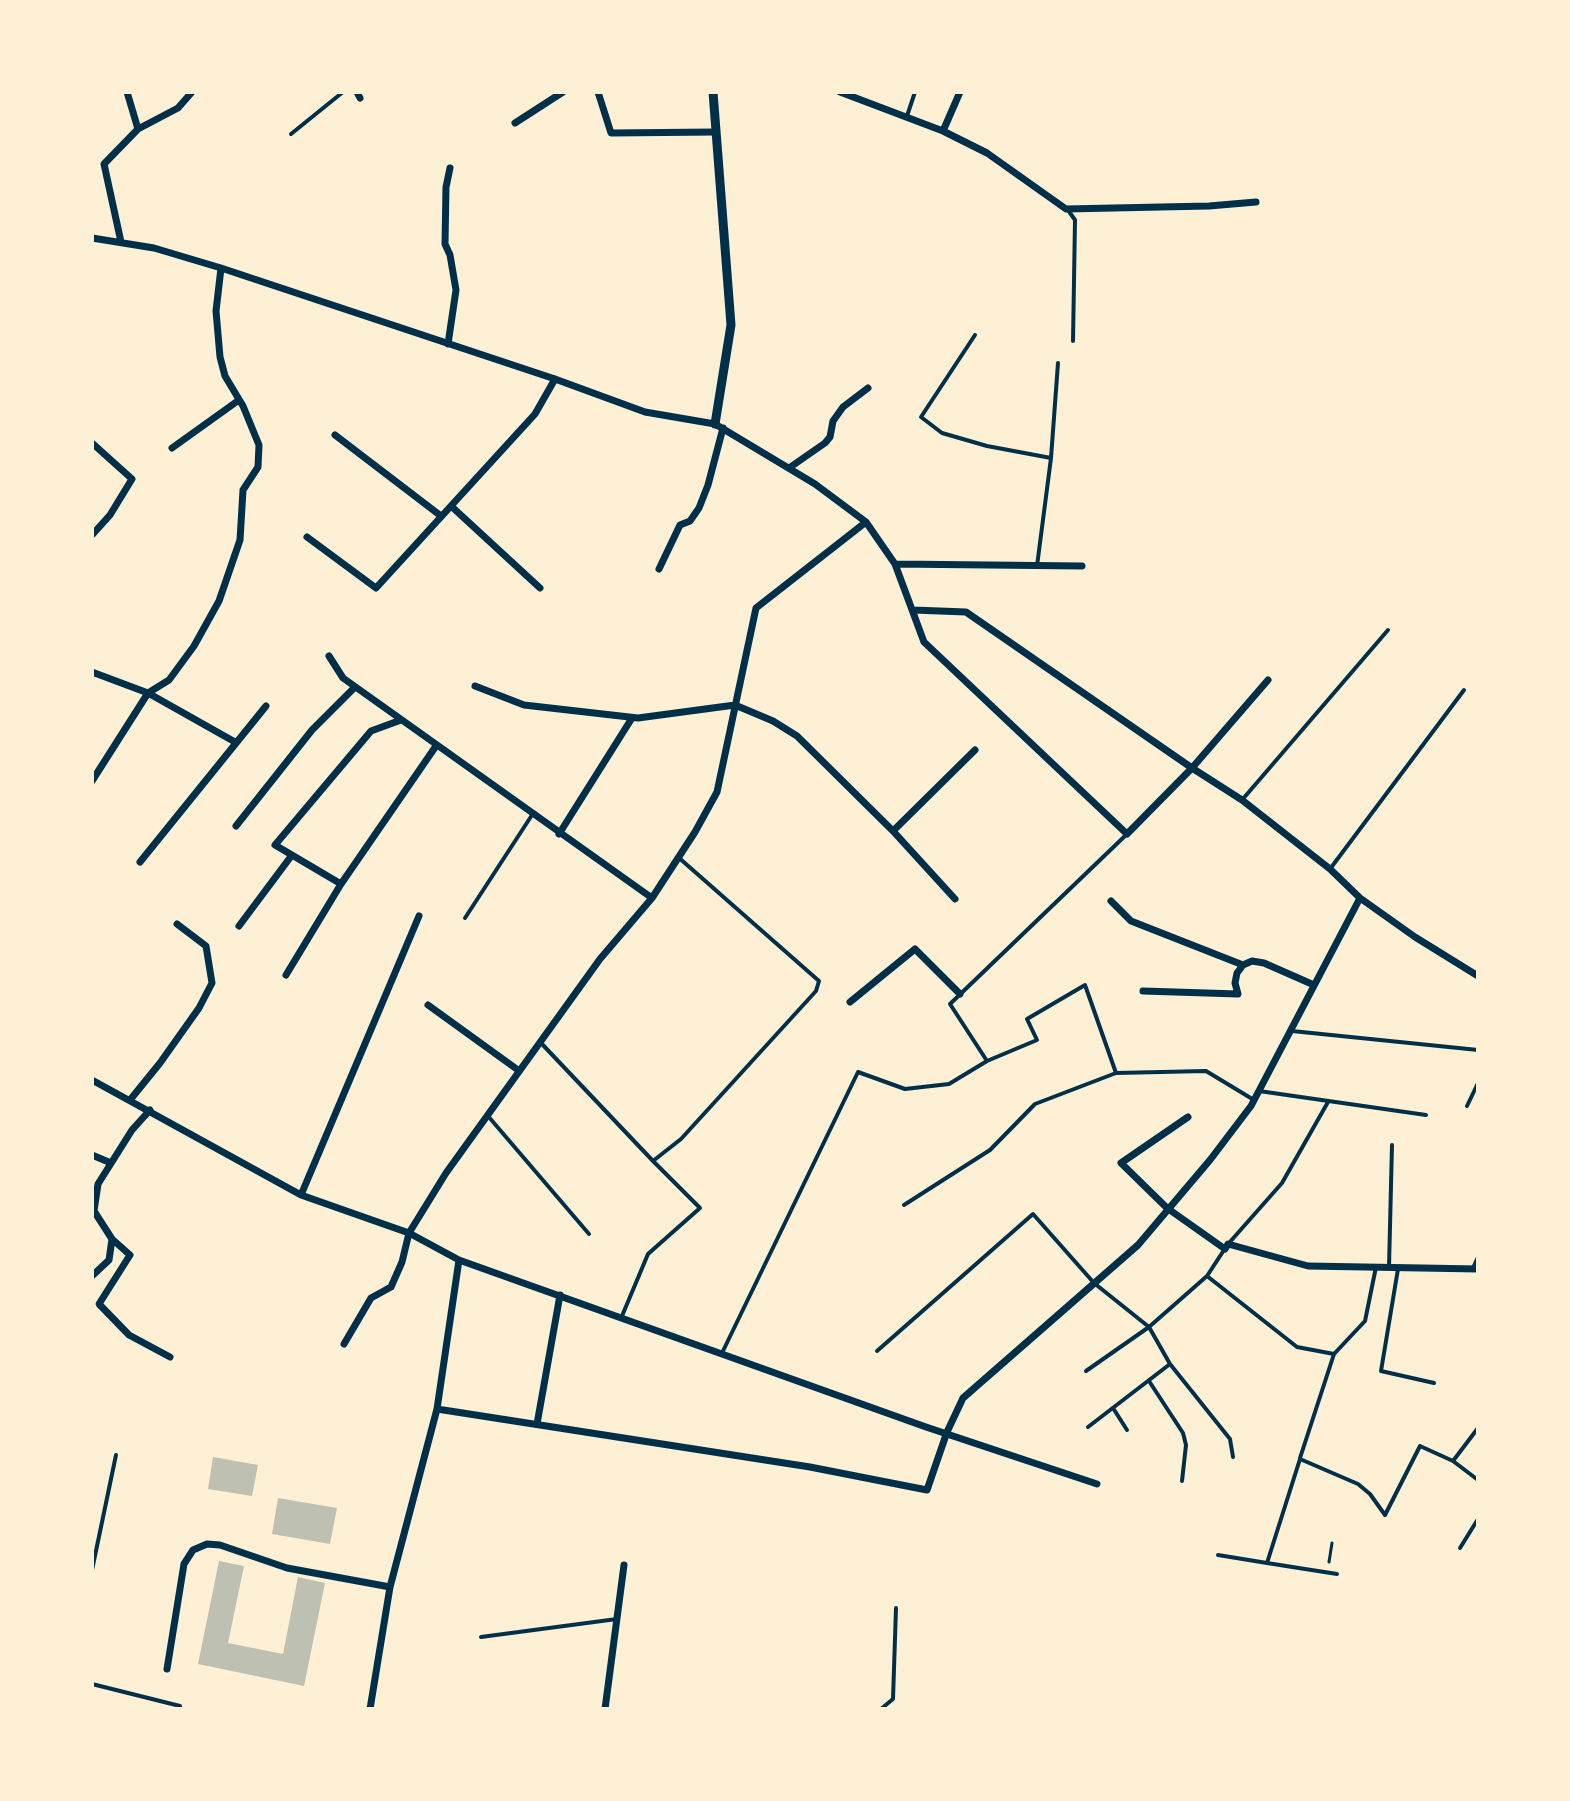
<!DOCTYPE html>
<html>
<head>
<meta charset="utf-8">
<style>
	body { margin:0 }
	#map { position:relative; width:1570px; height:1801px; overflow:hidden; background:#fdf0d5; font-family:"Asap Condensed",sans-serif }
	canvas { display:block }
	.frame { position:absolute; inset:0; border:94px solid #fdf0d5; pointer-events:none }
</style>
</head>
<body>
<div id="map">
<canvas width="1570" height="1801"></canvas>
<div class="frame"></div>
</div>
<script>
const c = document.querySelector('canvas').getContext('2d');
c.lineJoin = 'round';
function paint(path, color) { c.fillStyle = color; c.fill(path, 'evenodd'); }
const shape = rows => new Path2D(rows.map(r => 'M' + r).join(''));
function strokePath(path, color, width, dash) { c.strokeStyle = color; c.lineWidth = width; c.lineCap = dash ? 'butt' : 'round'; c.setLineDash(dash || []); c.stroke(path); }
paint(shape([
	[213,1457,258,1465,252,1496,208,1489],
	[278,1498,337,1508,330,1544,272,1534],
	[219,1561,244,1566,228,1643,283,1654,298,1577,325,1583,304,1686,198,1664]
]), '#bec0b2');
strokePath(shape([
	[1329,1562,1332,1543]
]), '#003049', 3);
strokePath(shape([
	[907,116,915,92],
	[291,134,343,92],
	[1068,210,1075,220,1073,341],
	[975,335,921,417,942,433,987,446,1051,458],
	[1037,566,1051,458,1058,363],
	[1242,800,1388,630],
	[1330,869,1464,690],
	[465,918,532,815],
	[1292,1031,1478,1050],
	[541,1043,653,1161],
	[987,1061,1037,1040,1027,1019,1085,985,1116,1073],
	[1259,1091,1426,1115],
	[1467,1106,1478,1083],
	[488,1116,589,1234],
	[904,1205,990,1150,1035,1104,1116,1073,1206,1071,1254,1100],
	[1229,1243,1282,1183,1328,1102],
	[1389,1267,1392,1145],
	[1473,1268,1478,1257],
	[1398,1269,1381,1371,1434,1383],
	[1207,1276,1297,1347,1334,1354],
	[622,1316,648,1254,700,1208,653,1161,681,1139,816,991,819,981,678,857],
	[877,1351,1033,1214,1094,1283,1149,1327,1170,1364,1230,1439,1233,1457],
	[722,1353,858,1072,905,1089,949,1084,987,1061,950,1004,1126,835],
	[1086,1371,1149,1327,1207,1276,1224,1250],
	[1149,1381,1183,1433,1186,1445,1182,1481],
	[1113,1408,1127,1430],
	[1088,1427,1170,1364],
	[1300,1458,1334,1354,1365,1321,1376,1267],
	[1453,1461,1478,1428],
	[1460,1548,1478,1519],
	[1218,1555,1267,1563],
	[92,1570,116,1455],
	[1337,1574,1267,1563,1300,1459,1358,1484,1370,1494,1385,1515,1420,1446,1453,1461,1478,1480],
	[481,1637,617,1619],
	[92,1684,180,1706,180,1709],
	[881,1709,893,1699,896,1608]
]), '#003049', 4);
strokePath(shape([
	[127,92,138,129],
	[357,92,360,98],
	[598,92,611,133,716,132],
	[840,92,943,131,987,153,1066,209,1209,206,1256,202],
	[515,123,563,92],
	[943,131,960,92],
	[92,238,154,248,221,268,555,379,645,412,715,424,815,484,866,522,895,564,924,642,1127,834,1192,768,1242,800,1330,869,1360,898,1415,937,1478,976],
	[121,242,104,164,138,129,178,108,192,92],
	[448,344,456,290,450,255,445,244,446,187,450,168],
	[335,435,441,516],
	[92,443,132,479,110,515,92,535],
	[172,448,239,400],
	[789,468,825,443,830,437,833,421,843,407,868,388],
	[451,506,540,588],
	[307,537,376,588,535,414,555,379],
	[895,564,1082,566],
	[659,569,680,525,690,521,699,508,708,485,723,428],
	[913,610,966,612,1192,768,1268,680],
	[329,656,343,678,652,898],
	[92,672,148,693,235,742],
	[475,686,524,705,638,718,735,705,773,721,797,736,893,831,955,899],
	[92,781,148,693,169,680,194,646,219,601,240,540,243,490,258,467,259,445,243,406,225,376,220,357,216,311,221,268],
	[236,826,312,730,355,687],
	[893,831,975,750],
	[559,834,632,718],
	[140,862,266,706],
	[341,884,275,845,371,731,401,720],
	[1111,901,1131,921,1243,965],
	[239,926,292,855],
	[286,975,341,884,436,746],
	[1143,991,1238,994,1235,983,1237,973,1243,965,1252,961,1264,963,1314,985],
	[850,1002,915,949,960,994],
	[428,1005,518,1070],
	[92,1080,301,1195,409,1233,459,1260,926,1427,1097,1484],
	[130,1100,160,1063,199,1008,212,983,206,946,177,924],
	[1188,1117,1121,1163,1167,1208,1225,1249,1228,1244,1308,1266,1478,1269],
	[92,1155,111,1163],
	[301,1195,419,916],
	[112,1239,130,1255,99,1304,129,1335,170,1357],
	[92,1276,109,1260,112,1239,94,1211,98,1184,132,1130,150,1110],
	[344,1344,371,1298,391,1287,402,1262,409,1233,446,1173,600,959,652,898,695,832,717,792,756,608,866,522],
	[437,1409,810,1467,927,1490,947,1432,963,1398,1138,1245,1210,1160,1251,1106,1360,898],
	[537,1424,560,1295],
	[167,1669,184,1564,193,1550,207,1544,220,1545,287,1568,390,1587],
	[370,1709,390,1587,437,1409,459,1260],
	[605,1709,624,1565]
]), '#003049', 7);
strokePath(shape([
	[713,92,731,325,715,424]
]), '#003049', 9);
</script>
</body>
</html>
